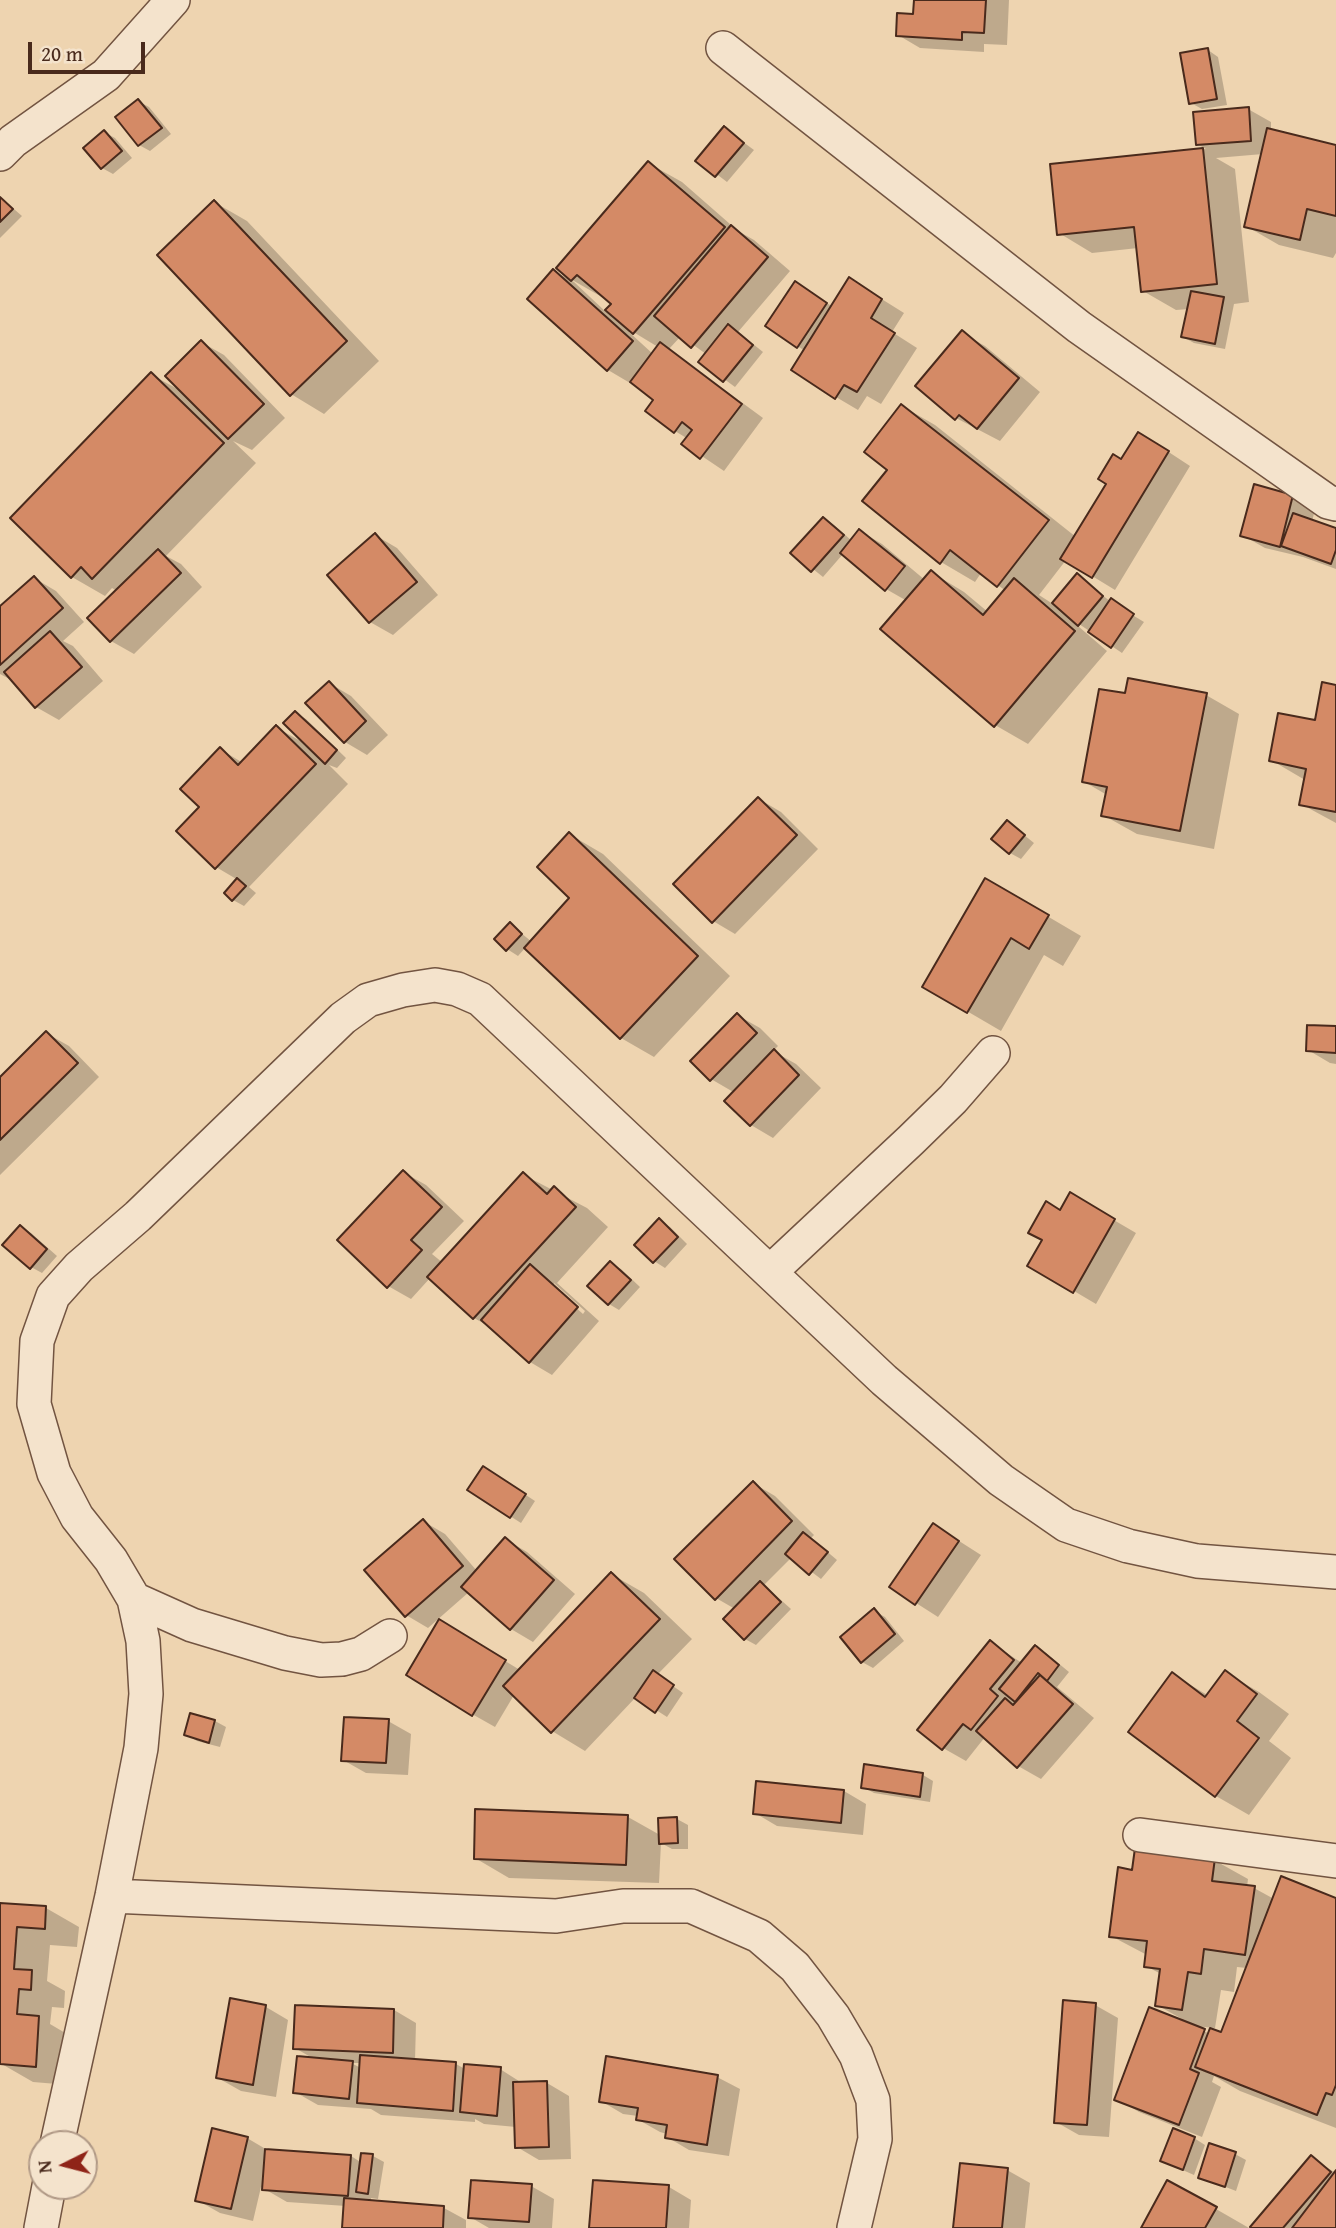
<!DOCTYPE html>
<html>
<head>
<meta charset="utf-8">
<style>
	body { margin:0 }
	#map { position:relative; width:1336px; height:2228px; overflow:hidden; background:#eed4b0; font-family:"Gentium Book Plus",serif }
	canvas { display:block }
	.north { position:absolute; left:28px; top:2130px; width:70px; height:70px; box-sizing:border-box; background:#f4e3cc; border:2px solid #b09986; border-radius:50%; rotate:264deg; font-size:19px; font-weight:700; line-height:28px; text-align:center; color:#492a1c }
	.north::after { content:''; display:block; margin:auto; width:24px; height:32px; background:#8f2418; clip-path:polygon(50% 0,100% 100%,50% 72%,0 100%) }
	.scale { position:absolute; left:28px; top:42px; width:117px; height:32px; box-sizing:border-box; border:4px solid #492a1c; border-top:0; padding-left:9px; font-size:21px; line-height:24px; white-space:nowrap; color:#492a1c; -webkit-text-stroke:5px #f4e3cc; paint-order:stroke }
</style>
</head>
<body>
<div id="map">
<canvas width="1336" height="2228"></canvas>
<div class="north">N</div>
<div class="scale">20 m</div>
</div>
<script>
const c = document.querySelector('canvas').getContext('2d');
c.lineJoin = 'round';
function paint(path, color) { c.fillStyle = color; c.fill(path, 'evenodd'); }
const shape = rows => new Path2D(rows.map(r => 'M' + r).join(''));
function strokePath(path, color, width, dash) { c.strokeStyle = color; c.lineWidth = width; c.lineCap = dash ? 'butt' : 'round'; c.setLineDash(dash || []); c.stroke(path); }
paint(shape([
	[916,0,1009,0,1007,45,984,44,984,52,920,48,898,35,914,16],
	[1208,50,1218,57,1227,105,1202,109,1191,103],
	[138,101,149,107,171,134,150,151,139,145,118,118],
	[1248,109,1271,122,1271,131,1336,146,1336,253,1333,258,1279,245,1246,226,1263,154,1216,158,1235,169,1249,302,1234,304,1225,349,1194,343,1183,337,1189,309,1176,310,1143,291,1138,248,1092,253,1059,233,1052,165,1206,149,1197,144],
	[724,128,754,150,727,182,698,160],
	[104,132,115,138,132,158,113,174,102,168,85,148],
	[648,163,682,182,738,231,754,240,790,271,738,332,763,352,735,387,701,362,706,354,681,336,669,349,763,418,724,471,684,444,688,439,675,431,655,400,631,381,630,383,608,370,554,271,574,282,606,312,614,304,574,281,559,268],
	[630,330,658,347,653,354,629,332],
	[0,197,22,216,0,238],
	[214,202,247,221,379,361,324,414,291,394],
	[796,283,833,307,872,293,904,313,892,332,917,348,881,404,867,396,858,410,836,397,805,351,767,326],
	[962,333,985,346,1040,392,1000,441,956,418],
	[201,342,224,355,285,418,252,450,233,441,256,463,166,556,181,564,202,587,134,654,111,641,117,591,112,588,105,596,72,577,152,375,183,392],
	[902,406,935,425,1076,537,1122,461,1161,447,1190,466,1115,590,1066,560,1039,595,1053,604,1077,575,1111,602,1144,622,1122,653,1079,624,1078,626,1107,651,1028,744,995,725,907,601,886,589,843,554,823,577,793,553,824,519,834,525,852,541,860,531,882,544,925,580,931,572,964,592,988,612,1006,591,981,573,975,582,941,562,865,501,889,470],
	[1293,496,1315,509,1312,522,1336,530,1336,569,1303,557,1265,548,1242,535],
	[375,535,397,548,438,595,393,635,370,622,330,575],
	[34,578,56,591,84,622,63,641,73,646,103,681,59,720,36,707,15,682,0,674,0,609],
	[329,683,351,696,388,735,367,755,345,742],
	[1336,687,1336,823,1301,804,1305,780,1271,760,1317,722],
	[1126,695,1206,695,1239,714,1214,849,1137,834,1103,815,1107,795,1083,781],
	[295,713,306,719,346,758,337,768,329,765,348,784,249,887,256,893,244,906,233,900,238,880,216,867,201,807,220,749,243,763,277,728,306,744],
	[759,799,781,812,818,849,735,934,713,921],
	[1008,822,1034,843,1021,859,1010,853],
	[569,834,603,854,730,976,654,1057,621,1038,526,947,518,956,507,949,510,924,532,942,572,898],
	[986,880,1081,936,1063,966,1044,955,1001,1031,924,986],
	[737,1015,760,1028,778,1046,773,1051,796,1064,821,1088,773,1138,751,1125,735,1093,711,1079],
	[1336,1028,1336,1064,1330,1063,1308,1050],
	[46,1033,69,1046,99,1077,0,1175,0,1080],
	[403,1172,426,1185,464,1221,432,1254,443,1263,524,1175,587,1208,608,1227,557,1283,599,1321,552,1375,530,1362,492,1328,474,1318,431,1277,411,1299,388,1286],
	[554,1283,585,1311,583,1314,554,1288],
	[1071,1195,1136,1233,1096,1304,1030,1265],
	[659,1221,670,1227,687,1244,665,1268,654,1261],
	[20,1227,31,1233,57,1256,42,1273,31,1267],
	[611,1263,621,1269,640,1287,619,1310,609,1304],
	[494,1474,535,1501,521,1523,469,1490],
	[753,1483,775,1496,814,1535,811,1538,837,1560,821,1579,792,1557,764,1585,791,1609,756,1645,745,1639,725,1619,735,1609,716,1598],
	[423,1521,445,1534,477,1571,505,1539,527,1552,575,1594,533,1642,511,1629,469,1592,428,1628,406,1615],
	[934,1525,981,1555,938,1617,891,1587],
	[611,1574,644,1593,692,1639,657,1675,683,1693,667,1717,636,1697,585,1751,552,1731,514,1695,495,1727,472,1714,462,1635,520,1670],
	[874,1611,885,1617,904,1641,873,1668,862,1662],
	[990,1642,1022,1663,1035,1647,1046,1653,1069,1672,1057,1687,1094,1718,1041,1779,1018,1766,985,1737,966,1761,943,1748,920,1730],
	[1226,1673,1259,1692,1289,1714,1269,1741,1291,1758,1249,1815,1216,1796,1131,1731,1172,1674,1209,1696],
	[192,1715,215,1721,226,1727,220,1747,197,1741,186,1734],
	[388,1721,411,1734,408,1775,366,1773,343,1760],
	[923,1775,933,1781,930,1802,874,1793,863,1787],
	[844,1791,866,1804,863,1835,777,1826,755,1813],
	[628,1817,660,1835,677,1819,688,1825,688,1849,672,1849,661,1843,659,1883,509,1878,475,1858],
	[1214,1860,1248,1879,1247,1887,1254,1888,1274,1899,1336,1899,1336,2128,1240,2091,1214,2076,1212,2082,1221,2087,1202,2137,1139,2112,1117,2099,1182,2019,1157,2005,1161,1974,1146,1966,1147,1955,1111,1936,1134,1872],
	[1237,1967,1247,1968,1222,2034,1210,2034,1193,2026,1215,2028,1221,1990,1234,1992],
	[0,1905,46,1908,79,1927,77,1947,50,1945,47,1981,65,1991,64,2008,52,2007,50,2024,72,2037,69,2085,33,2082,0,2063],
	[232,2000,266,2007,288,2020,276,2097,241,2091,218,2078],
	[1095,2005,1118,2018,1109,2137,1079,2135,1056,2122],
	[394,2010,416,2023,415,2061,456,2064,465,2069,500,2069,522,2083,547,2083,569,2096,571,2159,539,2160,517,2147,516,2127,484,2124,475,2119,475,2122,381,2115,371,2109,318,2105,295,2092,314,2059,295,2048],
	[351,2063,361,2063,361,2068],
	[717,2077,740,2089,729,2156,689,2150,667,2137,667,2134,660,2132,637,2119,638,2116,623,2114,601,2101],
	[247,2138,269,2151,351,2156,362,2163,363,2155,373,2156,384,2162,378,2199,371,2198,371,2202,444,2208,466,2220,466,2228,344,2228,346,2206,287,2202,261,2187,253,2221,220,2213,197,2200],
	[1194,2138,1205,2145,1194,2175,1162,2161],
	[1235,2154,1246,2160,1236,2191,1200,2177],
	[1311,2158,1336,2173,1336,2228,1254,2228],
	[1007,2170,1030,2183,1025,2228,955,2228],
	[531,2186,554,2199,552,2228,489,2228,470,2217],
	[669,2187,691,2200,689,2228,591,2228],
	[1216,2209,1249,2228,1143,2228]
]), '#0003');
const building = shape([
	[914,0,986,0,984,33,962,32,962,40,896,36,897,13,913,14,914,0],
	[1208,48,1217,99,1189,104,1180,53,1208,48],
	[138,99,162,128,138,146,115,117,138,99],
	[1249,107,1251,141,1196,145,1193,112,1249,107],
	[724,126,744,143,715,177,695,161,724,126],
	[1267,128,1336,145,1336,216,1307,209,1300,240,1244,227,1267,128],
	[104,130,122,151,101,169,83,148,104,130],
	[1203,148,1217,284,1141,292,1134,227,1057,235,1050,164,1203,148],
	[648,161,725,227,633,334,605,310,611,304,577,275,571,281,556,268,648,161],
	[0,197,13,209,0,222,0,197],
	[214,200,347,341,290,396,157,255,214,200],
	[731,225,768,257,691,348,654,316,731,225],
	[553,269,633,341,607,371,527,299,553,269],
	[849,277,882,299,871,318,895,333,857,392,844,385,835,399,791,370,849,277],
	[795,281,827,303,797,348,765,326,795,281],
	[1191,291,1224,297,1215,344,1181,337,1191,291],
	[728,324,753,345,723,382,698,362,728,324],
	[962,330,1019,378,977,429,959,415,955,420,915,386,962,330],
	[201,340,264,404,228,439,165,376,201,340],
	[660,342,742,404,700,459,681,444,692,430,682,422,674,433,645,411,653,400,630,382,660,342],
	[151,372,224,443,92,579,81,567,71,578,10,518,151,372],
	[901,404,1049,520,997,587,950,550,940,564,862,501,887,470,864,452,901,404],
	[1138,432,1169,451,1092,578,1060,559,1106,484,1098,479,1113,454,1121,459,1138,432],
	[1254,484,1293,495,1280,547,1240,536,1254,484],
	[1293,513,1336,528,1336,550,1331,564,1281,546,1293,513],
	[823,517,844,535,811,572,790,553,823,517],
	[859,529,905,566,885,591,840,553,859,529],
	[375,533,417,582,369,623,327,575,375,533],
	[158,549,181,573,110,642,87,618,158,549],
	[931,570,983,615,1014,578,1075,631,994,727,880,629,931,570],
	[1077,573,1103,596,1078,626,1052,603,1077,573],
	[34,576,63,608,0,665,0,606,34,576],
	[1111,598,1134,614,1111,648,1088,632,1111,598],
	[50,631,82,667,35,708,4,672,50,631],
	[1128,678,1207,693,1180,831,1101,816,1107,787,1082,782,1099,689,1125,693,1128,678],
	[329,681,366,721,344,743,305,703,329,681],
	[1322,682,1336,685,1336,812,1299,805,1306,769,1269,761,1278,713,1315,720,1322,682],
	[295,711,337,750,325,764,283,723,295,711],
	[276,725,316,764,215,869,176,831,199,807,180,789,220,747,238,765,276,725],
	[758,797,797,835,712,923,673,884,758,797],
	[1007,820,1025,835,1009,854,991,839,1007,820],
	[569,832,698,956,620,1039,524,948,569,898,537,867,569,832],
	[237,878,246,886,232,901,224,893,237,878],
	[985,878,1049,915,1029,949,1011,938,967,1013,922,987,985,878],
	[510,922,522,934,506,951,494,939,510,922],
	[737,1013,757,1033,710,1081,690,1061,737,1013],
	[1307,1025,1336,1026,1336,1053,1306,1051,1307,1025],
	[46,1031,78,1063,0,1140,0,1077,46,1031],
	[774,1049,799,1075,750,1126,724,1101,774,1049],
	[403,1170,442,1207,411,1240,422,1250,387,1288,337,1240,403,1170],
	[523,1172,547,1194,554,1186,576,1207,473,1319,427,1277,523,1172],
	[1070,1192,1115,1219,1073,1293,1027,1266,1042,1240,1028,1233,1046,1201,1060,1210,1070,1192],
	[659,1218,678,1237,653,1263,634,1245,659,1218],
	[20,1225,47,1249,30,1269,2,1245,20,1225],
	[610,1261,631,1280,608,1305,587,1286,610,1261],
	[530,1264,578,1307,529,1363,481,1320,530,1264],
	[483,1466,526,1494,510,1518,467,1490,483,1466],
	[753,1481,792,1521,715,1600,674,1559,753,1481],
	[423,1519,463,1566,405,1617,364,1570,423,1519],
	[933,1523,959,1541,915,1605,889,1587,933,1523],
	[803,1532,828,1552,809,1575,785,1554,803,1532],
	[505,1537,554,1580,510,1630,461,1587,505,1537],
	[611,1572,660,1619,551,1733,503,1686,611,1572],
	[760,1581,781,1602,744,1640,723,1619,760,1581],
	[874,1608,895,1634,861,1663,840,1637,874,1608],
	[439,1619,506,1660,472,1716,406,1675,439,1619],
	[990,1640,1014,1660,990,1689,998,1696,971,1730,963,1724,942,1750,917,1730,990,1640],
	[1035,1645,1059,1665,1047,1681,1038,1673,1015,1702,999,1689,1035,1645],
	[653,1670,674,1685,655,1713,634,1698,653,1670],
	[1225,1670,1257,1694,1237,1721,1259,1738,1215,1797,1128,1732,1172,1672,1205,1697,1225,1670],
	[1040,1675,1073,1704,1017,1768,976,1731,1005,1698,1013,1705,1040,1675],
	[190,1713,215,1720,209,1743,184,1735,190,1713],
	[344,1717,389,1719,386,1763,341,1761,344,1717],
	[864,1764,923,1773,920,1797,861,1788,864,1764],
	[756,1781,844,1790,841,1823,753,1814,756,1781],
	[475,1809,628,1815,626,1865,474,1859,475,1809],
	[677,1817,678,1843,659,1844,658,1818,677,1817],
	[1135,1848,1215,1858,1212,1881,1255,1886,1245,1955,1204,1949,1201,1974,1188,1972,1182,2010,1155,2006,1160,1969,1144,1967,1147,1941,1109,1937,1118,1867,1132,1870,1135,1848],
	[1281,1876,1336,1898,1336,2085,1332,2095,1326,2093,1317,2115,1195,2067,1210,2028,1221,2032,1281,1876],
	[0,1903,46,1906,45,1929,17,1927,14,1969,32,1970,31,1990,19,1989,17,2014,39,2016,36,2067,0,2064,0,1903],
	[230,1998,266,2005,253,2085,216,2078,230,1998],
	[1063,2000,1096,2003,1087,2125,1054,2123,1063,2000],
	[295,2005,394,2009,393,2053,293,2049,295,2005],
	[1149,2007,1205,2029,1190,2069,1199,2073,1179,2125,1114,2100,1149,2007],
	[360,2055,456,2062,453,2111,357,2103,360,2055],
	[297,2056,353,2061,349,2099,293,2093,297,2056],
	[606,2056,718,2075,707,2145,665,2138,667,2125,636,2120,638,2108,599,2102,606,2056],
	[464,2064,501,2067,497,2116,460,2112,464,2064],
	[547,2081,549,2147,515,2148,513,2082,547,2081],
	[212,2128,248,2137,231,2209,195,2201,212,2128],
	[1173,2128,1195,2137,1183,2170,1160,2161,1173,2128],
	[1209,2143,1236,2152,1225,2187,1198,2178,1209,2143],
	[265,2149,351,2155,348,2196,262,2190,265,2149],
	[361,2153,373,2154,368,2194,356,2192,361,2153],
	[1311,2155,1331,2172,1283,2228,1251,2228,1250,2227,1311,2155],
	[960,2163,1008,2168,1002,2228,953,2228,960,2163],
	[1336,2170,1336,2228,1292,2228,1336,2170],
	[471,2180,532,2184,529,2222,468,2218,471,2180],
	[593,2180,669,2185,666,2228,589,2228,593,2180],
	[1167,2180,1217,2207,1205,2228,1141,2228,1167,2180],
	[344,2198,444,2206,443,2228,342,2228,344,2198]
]);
paint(building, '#d48a66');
strokePath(building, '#492a1c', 2);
const minor = shape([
	[723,48,1079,327,1328,502,1336,504],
	[0,154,13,141,106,75,173,0],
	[770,1272,911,1140,953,1099,993,1053],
	[134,1599,192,1625,285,1653,321,1660,342,1659,361,1654,390,1636],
	[1140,1835,1336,1861],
	[112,1896,556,1916,623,1906,691,1906,759,1936,795,1967,833,2016,856,2055,873,2100,875,2139,854,2228],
	[57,2144,112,1896,141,1748,146,1694,143,1641,134,1599,111,1560,77,1517,54,1473,34,1404,37,1341,53,1296,79,1267,138,1216,343,1018,368,1000,403,990,435,985,457,989,480,999,884,1380,1001,1480,1066,1525,1128,1546,1197,1561,1336,1572],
	[41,2228,49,2186]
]);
strokePath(minor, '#725441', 36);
strokePath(minor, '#f4e3cc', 33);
</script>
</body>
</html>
